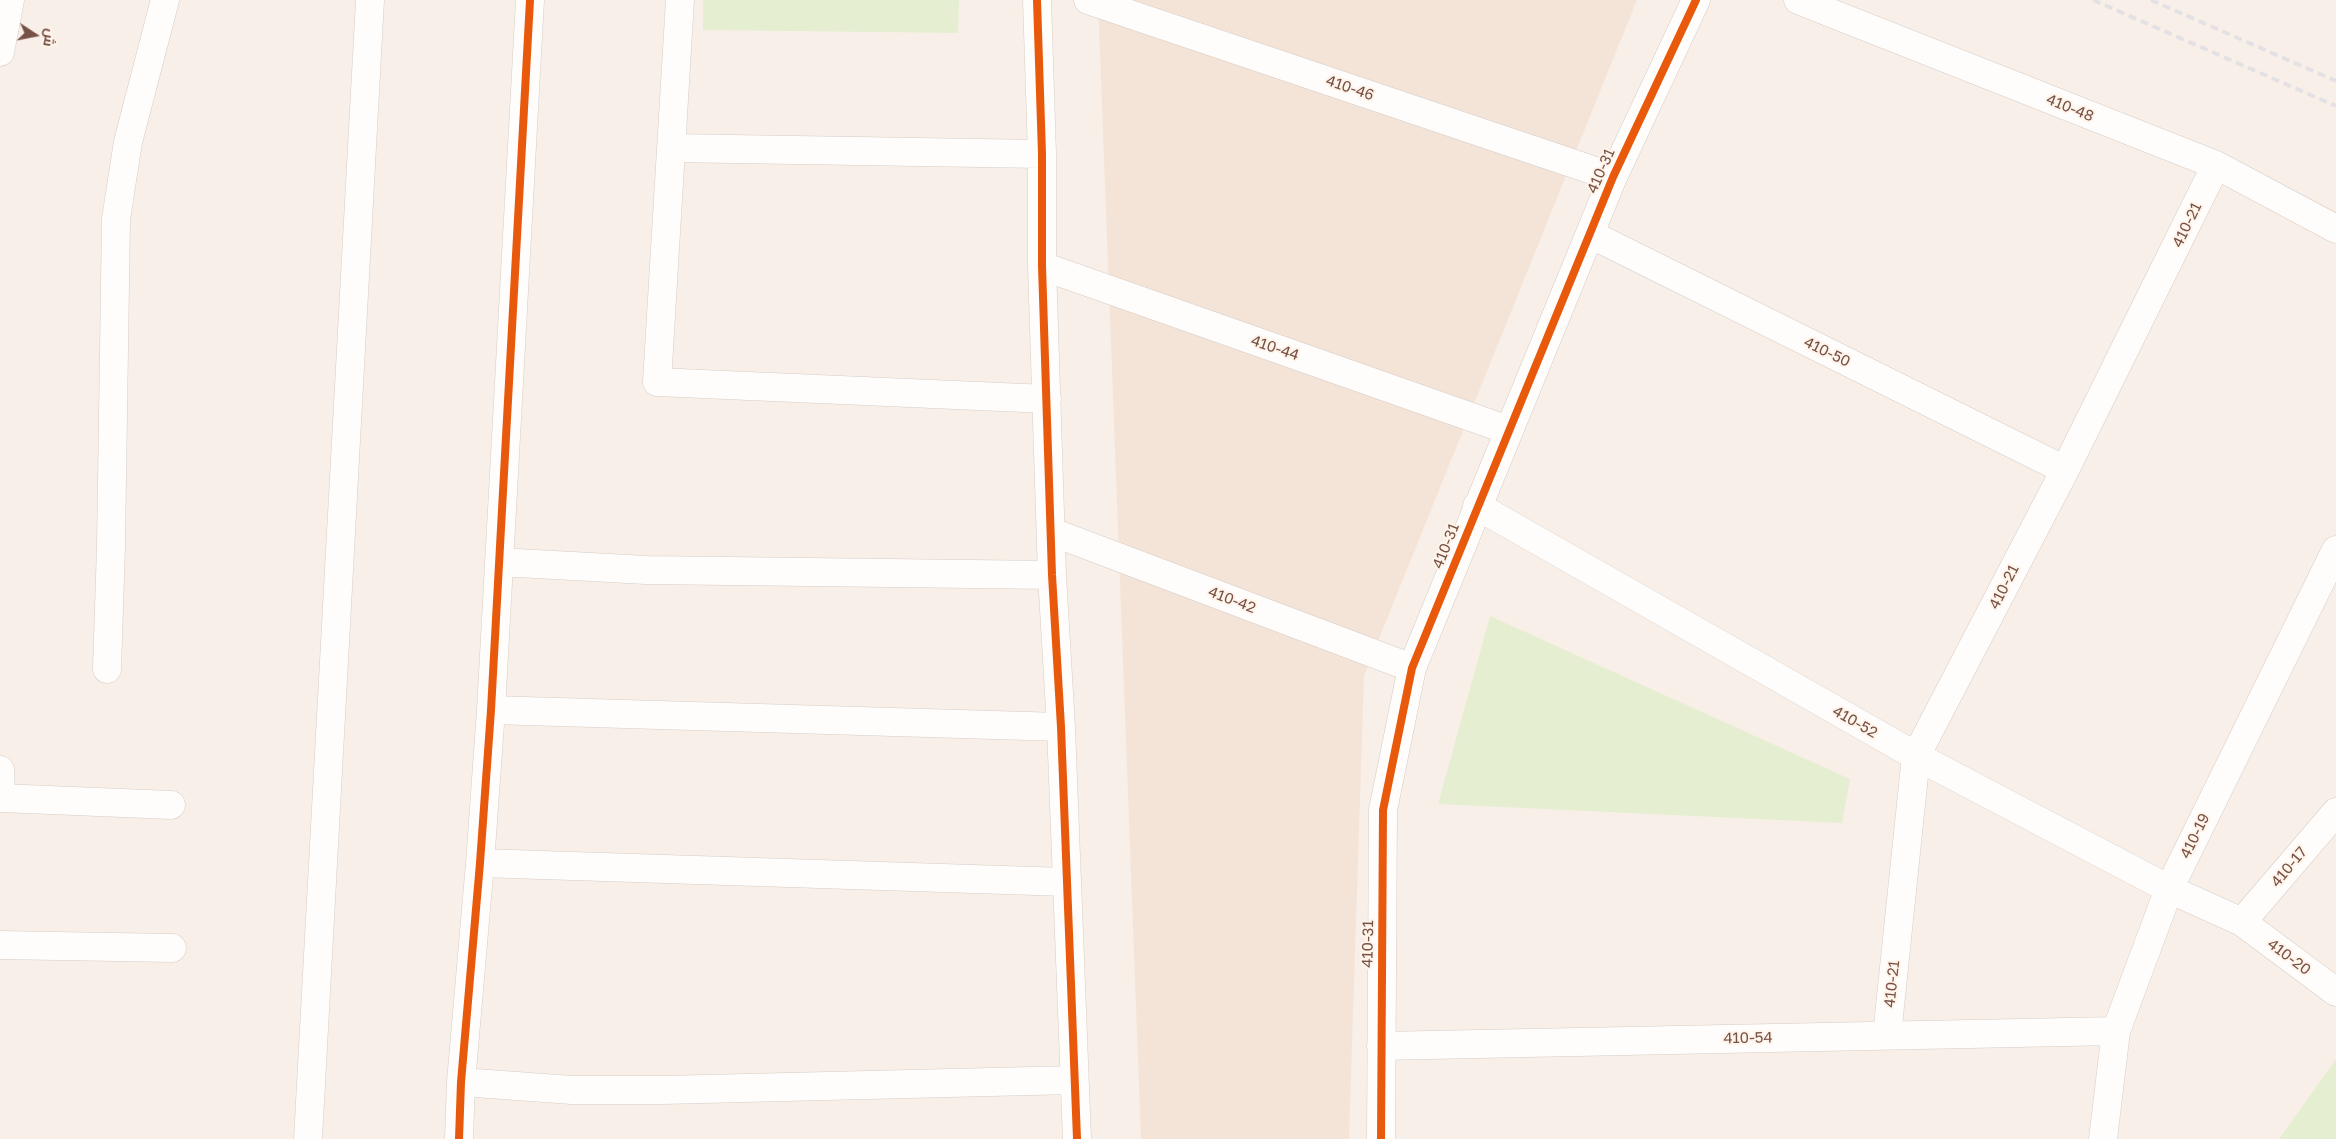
<!DOCTYPE html>
<html>
<head>
<meta charset="utf-8">
<style>
	body { margin:0 }
	#map { position:relative; width:2336px; height:1139px; overflow:hidden; background:#f8f0e8; font-family:"Golos Text",Cairo,sans-serif }
	canvas { display:block }
	.north { position:absolute; left:10px; top:10px; width:50px; height:50px; -webkit-text-stroke:4px #fff4ea; paint-order:stroke; rotate:101deg; font-size:14px; font-weight:700; line-height:20px; text-align:center; color:#785146 }
	.north::after { content:''; display:block; margin:auto; width:18px; height:22px; background:#785146; clip-path:polygon(50% 0,100% 100%,50% 72%,0 100%) }
</style>
</head>
<body>
<div id="map">
<canvas width="2336" height="1139"></canvas>
<div class="north">ش</div>
</div>
<script>
const c = document.querySelector('canvas').getContext('2d');
c.lineJoin = 'round';
function paint(path, color) { c.fillStyle = color; c.fill(path, 'evenodd'); }
const shape = rows => new Path2D(rows.map(r => 'M' + r).join(''));
function strokePath(path, color, width, dash) { c.strokeStyle = color; c.lineWidth = width; c.lineCap = dash ? 'butt' : 'round'; c.setLineDash(dash || []); c.stroke(path); }
function drawText(font, color, halo, rows, align = 'center') {
  c.font = font + ' "Golos Text",sans-serif'; c.lineWidth = 4; c.setLineDash([]); c.textBaseline = 'middle'; c.strokeStyle = halo; c.fillStyle = color; for (const [text, x, y, turn = 0] of rows) {
    c.save(); c.translate(x, y); c.rotate((+turn || 0) * Math.PI / 180); c.textAlign = isNaN(turn) ? turn : align; if (halo) c.strokeText(text, 0, 0); c.fillText(text, 0, 0); c.restore();
  }
}
paint(shape([
	[1098,0,1637,0,1364,676,1349,1139,1141,1139]
]), '#f4e4d8');
paint(shape([
	[703,0,959,0,958,33,703,30],
	[1490,616,1850,779,1842,823,1438,804],
	[2336,1059,2336,1139,2279,1139]
]), '#e6eed1');
const minor = shape([
	[680,0,657,382,1047,399],
	[1037,0,1042,154,1042,266,1052,575,1061,727,1077,1139],
	[1088,0,1613,177],
	[1798,0,2216,165,2336,229],
	[0,52,10,0],
	[671,148,1042,154],
	[1590,234,2065,470],
	[1042,266,1508,430],
	[1477,506,1916,756,2169,889,2242,922,2336,992],
	[1052,532,1412,668],
	[499,562,646,570,1052,575],
	[107,669,111,546,116,219,128,142,165,0],
	[491,710,1061,727],
	[0,770,1,798],
	[0,798,171,805],
	[480,863,1066,882],
	[2242,922,2336,812],
	[0,945,172,948],
	[1887,1035,1916,756,2065,470,2216,165],
	[1381,1046,2116,1031],
	[461,1082,572,1090,663,1090,1073,1080],
	[308,1139,370,0],
	[459,1139,461,1082,480,863,491,710,530,0],
	[1381,1139,1383,810,1412,668,1613,177,1696,0],
	[2103,1139,2116,1031,2169,889,2336,550]
]);
strokePath(minor, '#d6cbc5', 29);
strokePath(minor, '#fefdfc', 28);
strokePath(shape([
	[2093,0,2336,106],
	[2151,0,2336,81]
]), '#e4e1e5', 4, [8, 5]);
strokePath(shape([
	[1037,0,1042,154,1042,266,1052,575,1061,727,1077,1139],
	[459,1139,461,1082,480,863,491,710,530,0],
	[1381,1139,1383,810,1412,668,1613,177,1696,0]
]), '#e8590c', 8);
drawText('15px', '#785146', '#fff4ea', [
	["410-46",1350,88,19],
	["410-48",2070,108,22],
	["410-31",1601,171,-66],
	["410-21",2187,225,-64],
	["410-44",1275,348,19],
	["410-50",1827,352,26],
	["410-31",1446,546,-68],
	["410-21",2004,587,-63],
	["410-42",1232,600,21],
	["410-52",1855,722,30],
	["410-19",2195,836,-64],
	["410-17",2289,867,-50],
	["410-31",1368,944,-89],
	["410-20",2289,957,37],
	["410-21",1892,984,-84],
	["410-54",1748,1038,-1]
]);
</script>
</body>
</html>
